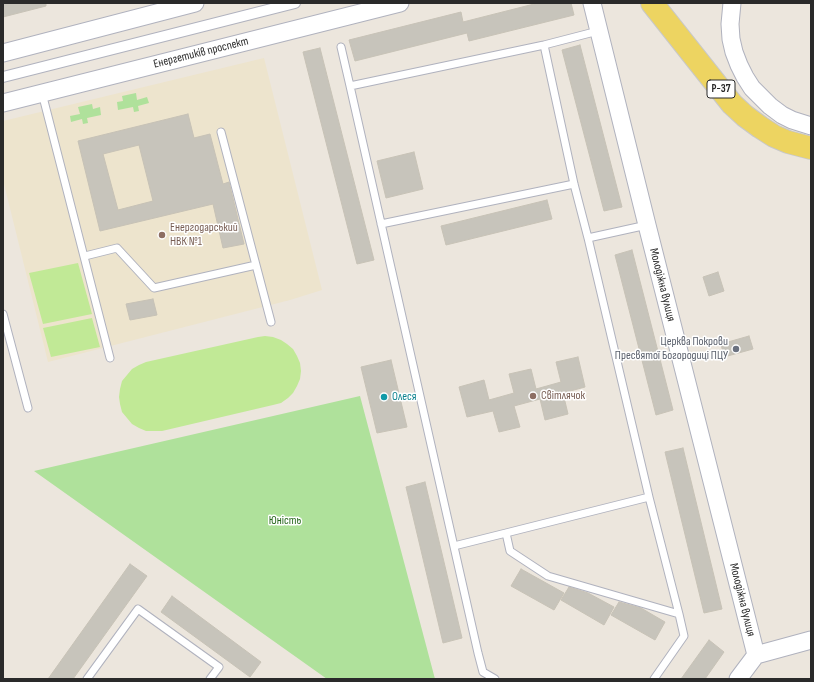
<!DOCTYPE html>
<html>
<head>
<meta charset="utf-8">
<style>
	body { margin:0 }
	#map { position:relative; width:814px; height:682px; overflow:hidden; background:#ece6dd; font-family:"Sofia Sans Condensed",sans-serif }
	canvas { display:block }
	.frame { position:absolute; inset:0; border:4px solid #2a2a2a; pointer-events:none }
</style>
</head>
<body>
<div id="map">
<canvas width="814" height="682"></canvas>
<div class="frame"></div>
</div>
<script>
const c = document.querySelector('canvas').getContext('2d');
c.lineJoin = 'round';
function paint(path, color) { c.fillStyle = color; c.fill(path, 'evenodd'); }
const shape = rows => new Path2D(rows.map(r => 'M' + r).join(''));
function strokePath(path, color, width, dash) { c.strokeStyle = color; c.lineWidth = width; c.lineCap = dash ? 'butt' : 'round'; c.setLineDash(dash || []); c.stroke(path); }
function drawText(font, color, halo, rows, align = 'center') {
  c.font = font + ' "Sofia Sans Condensed",sans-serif'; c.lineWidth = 3; c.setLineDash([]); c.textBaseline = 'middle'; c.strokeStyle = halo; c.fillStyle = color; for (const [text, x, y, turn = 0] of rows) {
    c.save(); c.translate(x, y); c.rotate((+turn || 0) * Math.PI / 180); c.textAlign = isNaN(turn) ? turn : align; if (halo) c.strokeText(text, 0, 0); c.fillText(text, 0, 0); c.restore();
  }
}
paint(shape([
	[264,58,322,290,290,300,48,362,3,180,3,121]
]), '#ede4cd');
paint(shape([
	[136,93,137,100,147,97,149,103,138,106,139,111,134,112,133,107,118,110,117,102,123,101,122,96],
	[92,104,93,109,100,107,101,115,87,118,88,123,83,124,82,119,71,122,70,116,80,114,78,107],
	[360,396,435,679,327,679,34,471]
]), '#afe19b');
paint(shape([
	[78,263,92,314,43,324,29,273],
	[92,318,100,347,51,357,43,328],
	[265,336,273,337,281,340,287,344,293,349,297,356,300,363,301,371,300,379,297,386,293,393,288,398,281,403,273,405,162,431,146,431,139,428,132,424,122,412,120,404,119,397,120,389,122,381,132,369,139,365,146,362,258,337]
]), '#c1e996');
const building = shape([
	[3,3,46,3,46,6,3,17,3,3],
	[538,3,571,3,574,15,469,41,467,33,355,61,349,40,461,12,463,22,538,3],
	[580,45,622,207,604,211,562,50,580,45],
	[320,48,374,260,357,264,303,52,320,48],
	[188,114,194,138,210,134,223,184,229,182,244,244,223,248,213,204,100,231,78,141,188,114],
	[139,145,153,201,118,210,103,154,139,145],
	[414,152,423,189,386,198,377,161,414,152],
	[547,200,552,219,446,245,441,226,547,200],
	[632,250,673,410,656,415,615,255,632,250],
	[718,272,724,291,709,296,703,277,718,272],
	[153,299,157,315,130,320,126,304,153,299],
	[749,336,753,349,724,357,721,344,749,336],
	[578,357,585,387,563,393,568,414,545,420,540,399,514,406,520,427,499,432,493,411,467,417,459,387,484,380,489,400,514,393,509,374,531,369,536,389,561,382,556,362,578,357],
	[391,360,407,427,377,433,361,367,391,360],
	[683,448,722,609,704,613,665,452,683,448],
	[425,482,462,638,443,643,406,487,425,482],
	[130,564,147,576,73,679,48,679,130,564],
	[521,569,564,593,554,610,511,586,521,569],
	[569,587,588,593,614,607,604,625,561,600,569,587],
	[172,596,261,662,250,677,161,612,172,596],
	[619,602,641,608,665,622,655,640,611,615,619,602],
	[709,640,724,652,705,679,681,679,709,640]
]);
paint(building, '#c7c4bb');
strokePath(building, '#c7c2b6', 1);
const service = shape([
	[544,45,574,184,588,238,647,225],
	[341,47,350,86],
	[42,93,110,358],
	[221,132,271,322],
	[381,224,574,184],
	[588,238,649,497,506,533,510,551,548,576,679,614,649,497],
	[85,256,117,248,154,288,256,265],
	[3,314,28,408],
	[454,546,506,533],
	[87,679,138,609,219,667,210,679],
	[495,679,483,672,478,653,350,86,544,45,598,31],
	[654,679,684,636,679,614]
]);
const pedestrian = shape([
	[3,77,295,3]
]);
const tertiary = shape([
	[592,3,647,225,756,655,738,679],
	[732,3,730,24,731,39,734,52,739,65,745,77,752,88,770,106,782,115,792,120,811,126],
	[3,53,195,3],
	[3,103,400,3],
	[756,655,811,640]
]);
const primary = shape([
	[652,3,732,104,745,116,760,127,774,136,788,142,811,148]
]);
strokePath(service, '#b0b2be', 9);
strokePath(pedestrian, '#b0b2be', 12);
strokePath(tertiary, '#b0b2be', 19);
strokePath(primary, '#c8c8c8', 24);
strokePath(service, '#fff', 7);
strokePath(pedestrian, '#fff', 10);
strokePath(tertiary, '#fff', 17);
strokePath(primary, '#edd461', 22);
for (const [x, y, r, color] of [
	[162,235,4,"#8d6e63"],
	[736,349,4,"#6b7280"],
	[533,396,4,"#8d6e63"],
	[384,397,4,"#0f9aa8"]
]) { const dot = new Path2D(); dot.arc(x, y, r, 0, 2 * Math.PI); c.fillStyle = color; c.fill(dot); strokePath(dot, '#fff', 1.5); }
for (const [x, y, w] of [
	[721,89,28]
]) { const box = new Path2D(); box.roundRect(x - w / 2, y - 9, w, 18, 3); c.fillStyle = '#fff'; c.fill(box); strokePath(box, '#2a2a2a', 1); }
drawText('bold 11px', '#2a2a2a', null, [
	["Р-37",721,89]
]);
drawText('12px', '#2a2a2a', '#fff', [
	["Енергетиків проспект",201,53,-14],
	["Молодіжна вулиця",662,285,76],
	["Молодіжна вулиця",742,600,76]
]);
drawText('12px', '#785e54', '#fff', [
	["Енергодарський",170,228],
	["НВК №1",170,242],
	["Світлячок",541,396]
], 'left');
drawText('12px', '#5b616d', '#fff', [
	["Церква Покрови",728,342],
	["Пресвятої Богородиці ПЦУ",728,356]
], 'right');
drawText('12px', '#0d838f', '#fff', [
	["Олеся",392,397]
], 'left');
drawText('12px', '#27661c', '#fff', [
	["Юність",285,521]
]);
</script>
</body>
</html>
